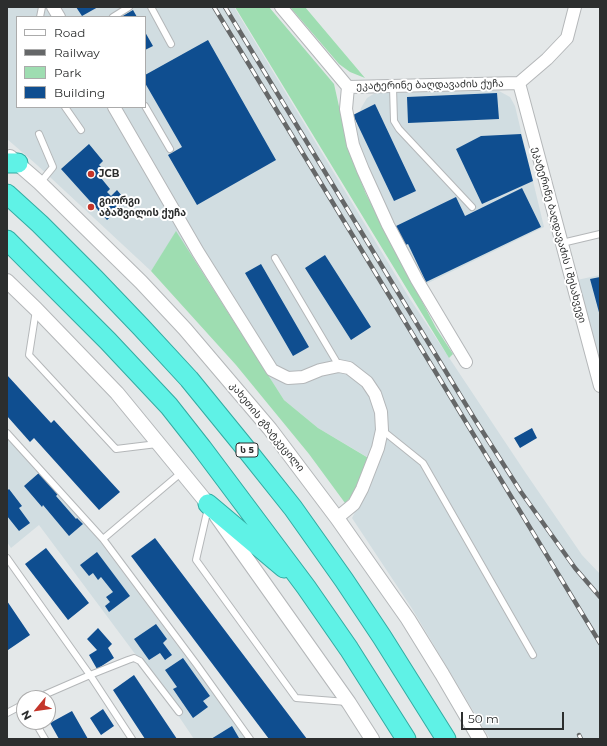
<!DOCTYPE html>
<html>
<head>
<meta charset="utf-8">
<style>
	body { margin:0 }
	#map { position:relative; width:607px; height:746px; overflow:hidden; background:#e4e8e9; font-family:Montserrat,sans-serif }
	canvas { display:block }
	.frame { position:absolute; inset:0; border:8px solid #2c2e2e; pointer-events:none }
	.legend { position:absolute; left:16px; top:16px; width:130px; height:92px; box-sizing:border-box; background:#fff; border:1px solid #ababab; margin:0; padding:5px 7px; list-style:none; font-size:12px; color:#2c2e2e }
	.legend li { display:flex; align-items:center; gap:8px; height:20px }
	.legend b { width:20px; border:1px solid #ababab }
	.north { position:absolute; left:16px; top:690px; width:40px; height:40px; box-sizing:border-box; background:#fff; border:1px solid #ababab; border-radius:50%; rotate:241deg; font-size:11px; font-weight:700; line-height:16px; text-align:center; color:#2c2e2e }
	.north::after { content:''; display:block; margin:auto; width:14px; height:18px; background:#c4362b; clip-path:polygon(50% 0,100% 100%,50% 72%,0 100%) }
	.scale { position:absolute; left:461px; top:712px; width:103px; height:18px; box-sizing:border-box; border:2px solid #2c2e2e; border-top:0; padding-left:5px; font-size:12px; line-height:14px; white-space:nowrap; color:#2c2e2e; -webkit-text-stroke:3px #fff; paint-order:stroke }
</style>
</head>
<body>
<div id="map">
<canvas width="607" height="746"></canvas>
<div class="frame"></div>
<ul class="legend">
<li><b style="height:5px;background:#fff"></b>Road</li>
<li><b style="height:5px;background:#656768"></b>Railway</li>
<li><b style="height:11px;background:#9eddb1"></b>Park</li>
<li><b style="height:11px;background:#0f4e90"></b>Building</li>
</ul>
<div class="north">N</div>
<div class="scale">50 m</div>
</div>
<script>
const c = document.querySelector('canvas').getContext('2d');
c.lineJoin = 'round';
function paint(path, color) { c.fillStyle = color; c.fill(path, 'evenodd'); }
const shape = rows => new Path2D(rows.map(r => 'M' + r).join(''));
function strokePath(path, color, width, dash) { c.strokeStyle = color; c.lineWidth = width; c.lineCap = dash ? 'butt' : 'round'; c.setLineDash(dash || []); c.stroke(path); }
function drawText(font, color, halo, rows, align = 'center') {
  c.font = font + ' Montserrat,"Noto Sans Georgian",sans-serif'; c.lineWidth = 4; c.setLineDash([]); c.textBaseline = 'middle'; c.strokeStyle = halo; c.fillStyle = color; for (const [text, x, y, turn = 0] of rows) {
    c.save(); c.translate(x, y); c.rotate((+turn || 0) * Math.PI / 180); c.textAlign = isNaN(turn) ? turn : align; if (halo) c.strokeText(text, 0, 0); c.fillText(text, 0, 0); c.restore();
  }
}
paint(shape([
	[7,7,234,7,410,299,525,472,582,555,600,574,600,739,490,739,411,607,352,518,379,464,318,428,284,400,176,232,151,271,37,165,7,139],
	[17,17,145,17,145,107,17,107],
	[499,91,510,97,515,106,544,227,426,284,391,219,358,144,356,128,361,108,367,98,375,93],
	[600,275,600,370,577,280],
	[10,437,89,527,247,739,194,739,153,678,39,525,11,548,7,542,7,440]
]), '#d1dde1');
paint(shape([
	[235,7,269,7,334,84,349,151,366,194,436,328,453,354,449,358],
	[290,7,305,7,365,78,350,72,339,64],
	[176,231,284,400,318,428,370,459,357,487,353,495,345,503,309,454,236,365,151,271]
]), '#9eddb1');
paint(shape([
	[76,7,98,7,82,16],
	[133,10,137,17,121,17],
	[145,32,153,46,145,50],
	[208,40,276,160,197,205,168,155,182,147,145,83,145,75],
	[497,93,499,119,408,123,407,97],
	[375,104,416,191,394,201,353,115],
	[521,134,533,181,482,204,456,149,481,136],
	[89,144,103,161,99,165,107,173,101,178,110,189,107,192,111,196,117,190,127,202,107,220,61,169],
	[522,188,541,227,426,282,408,244,403,246,394,227,456,197,465,216],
	[325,255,371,327,351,340,305,268],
	[261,264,309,347,293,356,245,273],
	[600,277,600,316,590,279],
	[7,375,51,423,54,420,120,492,99,510,34,438,30,442,7,416],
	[532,428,537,438,520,448,514,438],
	[40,472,58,494,56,496,76,519,77,518,83,524,69,536,43,505,42,507,24,486],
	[9,489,22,506,19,508,30,523,19,531,7,516,7,491],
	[155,538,307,739,269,739,131,556],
	[46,548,89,603,68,620,25,564],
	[97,552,130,596,109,612,105,606,110,602,106,597,113,592,101,577,98,580,93,573,89,576,80,565],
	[7,601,30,635,8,650,7,649],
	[156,624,167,639,163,643,172,655,165,660,160,653,149,660,134,639],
	[98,628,112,644,108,648,114,658,97,669,89,655,97,650,87,639],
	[183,658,210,696,203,701,208,707,193,718,173,689,177,687,165,670],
	[134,675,177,739,145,739,113,690],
	[103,709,114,726,101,735,90,718],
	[72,711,88,739,59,739,50,723],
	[232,726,239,738,238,739,211,739]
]), '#0f4e90');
const service = shape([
	[151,7,171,44],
	[40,17,42,7],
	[113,17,129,7],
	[393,87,394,121,399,129,472,207],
	[145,106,170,149],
	[65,107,81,130],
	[39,134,53,167,40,183],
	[562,243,600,234],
	[275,258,339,366],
	[36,310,29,355,116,449,157,444],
	[382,430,423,463,533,655],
	[7,433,103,539,197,665,250,739],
	[208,508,196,560,296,698,347,702],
	[103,539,182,472],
	[7,558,90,675,132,739],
	[37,698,90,675,128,660,134,658,140,661,179,712],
	[7,713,24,704],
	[35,722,45,739]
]);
const minor = shape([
	[53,7,59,17],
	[281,7,348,87,519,83,547,59,567,38,575,7],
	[519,83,600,386],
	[348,87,346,109,353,145,363,170,388,225,417,280,466,362],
	[114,107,198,252,272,370,288,378,303,377,320,370,339,366,349,368,367,382,375,394,381,412,382,430,378,448,362,489,354,504,337,518]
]);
const tertiary = shape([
	[10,157,40,183,141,282,185,329,270,429,337,518,408,619,442,674,480,739],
	[7,281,36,309,117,393,208,504,349,703,372,739]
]);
const trunk = shape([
	[7,163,18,163],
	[7,194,40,224,95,279,141,327,189,379,246,449,293,508,344,580,382,637,446,739],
	[7,240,108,341,169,406,202,448,306,587,349,649,406,739],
	[208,504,284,568]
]);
strokePath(service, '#b4b7b9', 8);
strokePath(minor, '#b4b7b9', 14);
strokePath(tertiary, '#b4b7b9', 16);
strokePath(trunk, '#33aba2', 21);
strokePath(service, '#fff', 6);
strokePath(minor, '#fff', 12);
strokePath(tertiary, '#fff', 14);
strokePath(trunk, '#5ff2e6', 19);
const rail = shape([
	[214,7,600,643],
	[225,7,474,418,521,492,575,568,600,597],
	[579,735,581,739]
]);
strokePath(rail, '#656768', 4.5);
strokePath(rail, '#fff', 3, [9]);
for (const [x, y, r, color] of [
	[91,174,4,"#c4362b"],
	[91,207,4,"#c4362b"]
]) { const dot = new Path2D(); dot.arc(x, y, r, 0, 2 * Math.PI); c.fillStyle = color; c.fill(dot); strokePath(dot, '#fff', 1.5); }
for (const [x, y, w] of [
	[247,450,22]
]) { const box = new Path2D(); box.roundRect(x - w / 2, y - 7, w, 14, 3); c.fillStyle = '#fff'; c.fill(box); strokePath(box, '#2c2e2e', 1); }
drawText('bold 9px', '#2c2e2e', null, [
	["ს 5",247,450]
]);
drawText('10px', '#2c2e2e', '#fff', [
	["ეკატერინე ბაღდავაძის ქუჩა",430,85,-1],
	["ეკატერინე ბაღდავაძის I შესახვევი",559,235,75],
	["კახეთის გზატკეცილი",267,427,51]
]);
drawText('bold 10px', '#2c2e2e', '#fff', [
	["JCB",99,174],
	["გიორგი",99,201],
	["აბაშვილის ქუჩა",99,213]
], 'left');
</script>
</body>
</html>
